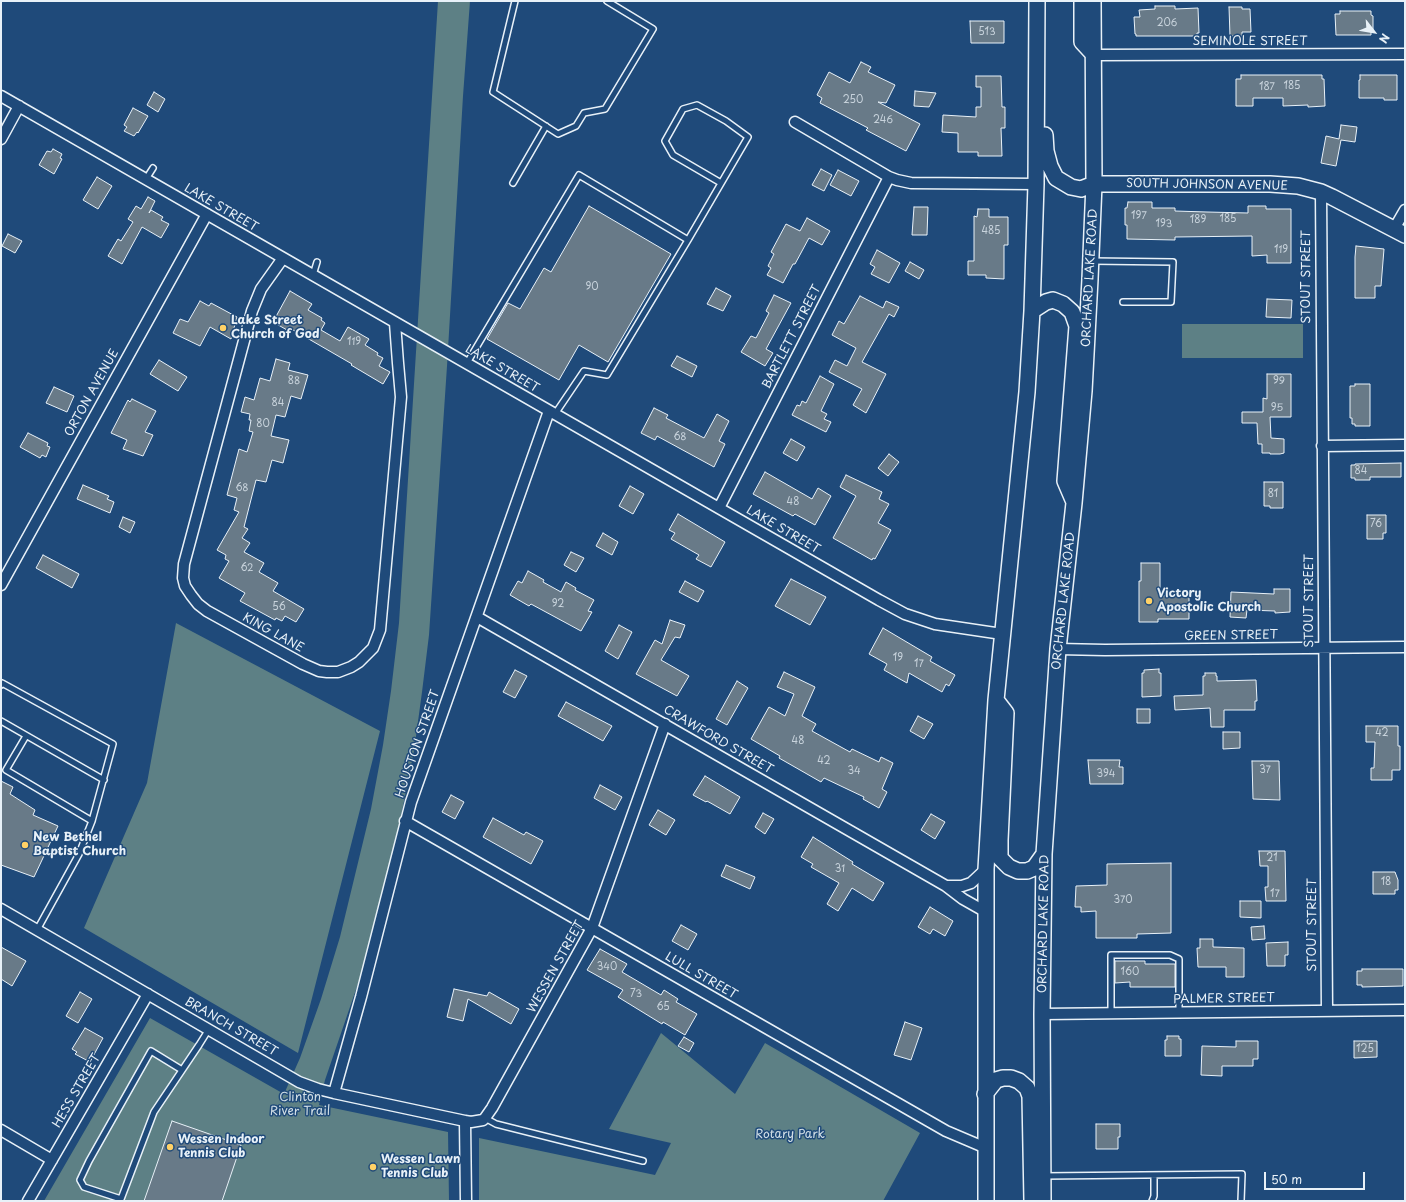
<!DOCTYPE html>
<html>
<head>
<meta charset="utf-8">
<style>
	body { margin:0 }
	#map { position:relative; width:1406px; height:1202px; overflow:hidden; background:#1f4a7a; font-family:"Playpen Sans",sans-serif }
	canvas { display:block }
	.frame { position:absolute; inset:0; border:2px solid #e8f1f8; pointer-events:none }
	.north { position:absolute; left:1354px; top:12px; width:40px; height:40px; -webkit-text-stroke:3px #1f4a7a; paint-order:stroke; rotate:121deg; font-size:11px; font-weight:700; line-height:16px; text-align:center; color:#e8f1f8 }
	.north::after { content:''; display:block; margin:auto; width:14px; height:18px; background:#e8f1f8; clip-path:polygon(50% 0,100% 100%,50% 72%,0 100%) }
	.scale { position:absolute; left:1264px; top:1172px; width:101px; height:18px; box-sizing:border-box; border:2px solid #e8f1f8; border-top:0; padding-left:5px; font-size:12px; line-height:14px; white-space:nowrap; color:#e8f1f8; -webkit-text-stroke:3px #1f4a7a; paint-order:stroke }
</style>
</head>
<body>
<div id="map">
<canvas width="1406" height="1202"></canvas>
<div class="frame"></div>
<div class="north">N</div>
<div class="scale">50 m</div>
</div>
<script>
const c = document.querySelector('canvas').getContext('2d');
c.lineJoin = 'round';
function paint(path, color) { c.fillStyle = color; c.fill(path, 'evenodd'); }
const shape = rows => new Path2D(rows.map(r => 'M' + r).join(''));
function strokePath(path, color, width, dash) { c.strokeStyle = color; c.lineWidth = width; c.lineCap = dash ? 'butt' : 'round'; c.setLineDash(dash || []); c.stroke(path); }
function drawText(font, color, halo, rows, align = 'center') {
  c.font = font + ' "Playpen Sans",sans-serif'; c.lineWidth = 3; c.setLineDash([]); c.textBaseline = 'middle'; c.strokeStyle = halo; c.fillStyle = color; for (const [text, x, y, turn = 0] of rows) {
    c.save(); c.translate(x, y); c.rotate((+turn || 0) * Math.PI / 180); c.textAlign = isNaN(turn) ? turn : align; if (halo) c.strokeText(text, 0, 0); c.fillText(text, 0, 0); c.restore();
  }
}
paint(shape([
	[438,1,470,1,463,96,447,366,429,635,422,692,414,751,391,866,364,966,325,1080,319,1105,448,1132,449,1201,44,1201,150,1018,284,1094,300,1058,321,999,340,937,371,809,383,745,391,691,399,623],
	[1182,324,1303,324,1303,358,1182,358],
	[176,623,380,731,298,1053,84,928,147,783],
	[661,1033,735,1094,765,1043,920,1133,883,1201,479,1201,479,1138,655,1175,671,1143,609,1129]
]), '#5d8085');
const building = shape([
	[1155,6,1175,6,1175,9,1198,8,1199,33,1197,33,1197,36,1136,36,1136,34,1135,34,1134,17,1140,17,1139,10,1155,9,1155,6],
	[1229,7,1242,7,1242,9,1250,9,1251,32,1242,32,1242,36,1230,36,1229,7],
	[1340,11,1371,11,1371,15,1373,16,1373,31,1371,32,1371,35,1336,35,1335,14,1340,14,1340,11],
	[970,21,1004,21,1004,43,971,43,970,21],
	[861,62,871,67,868,72,895,85,886,103,878,102,920,124,906,151,866,130,868,128,820,103,822,98,817,95,829,72,850,83,861,62],
	[1241,75,1322,75,1322,79,1324,79,1325,106,1308,107,1308,105,1283,106,1283,98,1253,98,1253,106,1236,106,1236,79,1241,79,1241,75],
	[1360,75,1397,75,1397,100,1384,100,1384,98,1359,98,1359,80,1360,80,1360,75],
	[976,76,1001,76,1002,107,1005,107,1005,128,1001,128,1002,156,978,156,978,152,958,152,958,133,942,132,943,115,976,117,976,107,981,107,981,87,976,87,976,76],
	[915,91,936,93,929,107,914,106,915,91],
	[154,92,165,99,158,112,147,105,154,92],
	[133,108,148,116,138,133,137,132,134,136,124,131,127,127,124,125,133,108],
	[1341,125,1357,127,1355,142,1341,140,1336,166,1321,163,1326,136,1339,139,1341,125],
	[53,149,62,154,60,158,62,159,54,174,39,165,47,151,51,152,53,149],
	[821,169,832,175,824,191,812,185,821,169],
	[838,170,859,181,851,196,830,185,838,170],
	[97,177,112,186,98,209,83,200,97,177],
	[148,197,155,201,149,213,151,210,163,217,161,220,169,224,161,238,142,227,122,264,108,256,118,239,121,241,133,222,128,219,136,206,141,209,148,197],
	[1128,202,1152,202,1152,208,1175,208,1175,211,1207,212,1248,213,1248,206,1266,206,1266,209,1291,209,1291,263,1267,263,1267,255,1252,256,1252,236,1175,237,1175,240,1127,239,1127,225,1125,225,1125,208,1127,208,1128,202],
	[589,206,671,254,608,362,579,345,559,380,487,339,508,303,520,309,544,268,551,272,589,206],
	[914,207,928,207,927,235,912,235,914,207],
	[978,209,989,209,989,217,1008,217,1008,245,1004,245,1004,279,986,278,986,275,968,275,968,261,974,261,974,216,977,217,978,209],
	[807,218,830,231,822,245,809,238,795,264,793,264,783,283,767,275,771,268,768,266,774,254,771,252,786,224,800,231,807,218],
	[8,234,22,241,15,253,2,246,8,234],
	[1356,246,1384,249,1381,286,1375,286,1375,298,1355,298,1355,257,1356,246],
	[877,250,900,263,889,283,871,274,875,267,870,264,877,250],
	[910,262,924,270,919,279,905,271,910,262],
	[716,288,731,296,723,311,707,304,716,288],
	[290,291,312,304,308,310,322,318,321,320,325,323,321,330,340,341,348,327,369,339,365,345,378,353,377,355,383,358,379,366,390,372,383,384,351,365,352,364,288,327,287,330,273,322,290,291],
	[774,295,791,303,766,349,773,353,765,366,741,352,751,336,756,338,769,313,766,311,774,295],
	[860,296,883,308,886,301,899,307,894,317,889,314,862,362,886,374,866,413,853,405,862,389,829,372,835,360,847,366,856,348,832,335,839,321,844,324,860,296],
	[1267,299,1292,300,1291,318,1266,317,1267,299],
	[200,301,209,306,211,303,237,317,231,339,210,327,200,346,173,333,180,319,188,322,200,301],
	[677,356,697,366,692,377,671,366,677,356],
	[276,359,290,363,288,370,308,375,301,399,291,396,285,417,276,415,271,436,289,440,285,455,283,463,272,460,266,482,256,480,244,527,248,529,242,538,250,543,244,552,264,563,259,572,278,583,273,591,304,609,296,622,285,616,282,621,276,618,275,620,240,601,245,593,219,578,229,561,225,559,226,555,217,550,239,512,234,510,237,498,227,495,239,449,247,452,253,432,249,431,251,420,249,420,250,414,241,412,245,397,254,400,260,378,270,381,276,359],
	[159,360,187,377,178,391,150,374,159,360],
	[1267,374,1291,374,1291,417,1270,417,1271,438,1284,439,1284,453,1280,454,1270,454,1270,453,1262,453,1262,444,1258,444,1257,423,1242,423,1242,412,1263,412,1263,398,1267,399,1267,374],
	[820,376,834,384,821,411,827,414,824,419,831,422,826,432,792,415,797,405,800,406,802,401,806,403,820,376],
	[1355,384,1370,384,1370,426,1355,426,1355,424,1352,424,1352,418,1350,418,1350,386,1355,386,1355,384],
	[54,387,74,396,67,412,46,403,54,387],
	[132,399,156,411,145,432,153,435,143,456,123,449,127,440,111,433,128,400,130,402,132,399],
	[654,408,668,415,666,418,704,438,717,414,729,421,719,441,725,444,714,467,657,436,655,440,641,433,654,408],
	[28,433,48,443,47,446,50,447,46,457,42,455,40,458,20,447,28,433],
	[791,439,805,447,797,461,783,453,791,439],
	[889,454,899,462,888,476,878,468,889,454],
	[1401,463,1401,477,1370,477,1370,480,1355,480,1355,478,1351,478,1351,465,1355,465,1355,464,1401,463],
	[765,472,812,499,818,488,831,496,815,525,795,514,793,516,753,494,765,472],
	[846,475,882,492,879,499,889,504,878,523,891,530,875,559,873,558,872,560,833,538,856,496,840,487,846,475],
	[1264,482,1283,482,1283,508,1270,508,1270,506,1264,506,1264,482],
	[83,485,109,496,107,499,114,502,110,513,77,499,83,485],
	[630,486,644,494,633,514,619,506,630,486],
	[678,514,725,542,711,567,696,559,699,555,671,539,675,533,669,530,678,514],
	[1367,515,1386,515,1386,533,1383,533,1383,539,1367,539,1367,515],
	[123,517,135,522,130,533,119,527,123,517],
	[603,533,618,542,612,555,596,546,603,533],
	[571,552,584,558,576,572,564,565,571,552],
	[43,555,79,574,72,588,36,568,43,555],
	[1141,563,1160,563,1160,596,1189,595,1189,619,1158,619,1158,622,1139,622,1139,581,1141,581,1141,563],
	[528,571,544,580,543,582,561,592,566,582,576,588,575,590,594,600,588,611,592,612,581,631,531,604,529,606,510,595,518,581,522,583,528,571],
	[791,579,826,597,810,625,775,606,791,579],
	[685,581,704,591,698,602,679,592,685,581],
	[1274,589,1290,589,1290,612,1275,613,1275,611,1247,610,1246,618,1230,617,1231,592,1274,594,1274,589],
	[670,620,685,625,680,638,675,637,661,660,689,676,677,696,636,674,655,640,662,644,670,620],
	[619,625,632,632,618,659,605,651,619,625],
	[883,628,932,657,930,661,955,675,949,686,946,684,942,692,909,673,907,683,884,670,887,664,869,654,883,628],
	[1159,669,1159,673,1161,673,1161,696,1142,697,1142,673,1144,673,1144,670,1159,669],
	[515,670,527,676,515,698,503,692,515,670],
	[784,672,815,687,802,716,816,724,812,731,850,752,852,749,879,762,881,757,893,763,882,789,887,792,879,808,863,799,864,797,824,778,821,782,779,758,780,756,751,739,769,707,785,716,794,694,777,687,784,672],
	[1205,673,1216,673,1216,676,1217,676,1217,681,1256,680,1257,701,1255,701,1255,710,1224,710,1224,727,1211,727,1210,708,1175,710,1174,696,1203,695,1203,676,1205,676,1205,673],
	[737,681,748,688,727,725,716,719,737,681],
	[566,702,612,726,603,741,558,716,566,702],
	[1137,709,1150,709,1150,723,1137,723,1137,709],
	[918,716,933,724,924,739,910,731,918,716],
	[1366,726,1398,726,1398,746,1400,746,1400,770,1392,770,1392,780,1371,780,1371,768,1374,768,1375,742,1366,742,1366,726],
	[1223,732,1240,732,1240,748,1223,749,1223,732],
	[1088,760,1120,760,1119,767,1123,767,1123,784,1090,784,1088,760],
	[1252,761,1279,761,1280,800,1253,799,1252,761],
	[705,776,740,797,730,814,707,801,706,802,693,795,705,776],
	[1,781,13,787,10,794,35,810,33,815,58,826,34,877,1,865,1,781],
	[600,785,622,797,615,810,594,798,600,785],
	[451,795,464,802,455,819,442,812,451,795],
	[658,810,675,820,666,835,649,825,658,810],
	[763,813,774,819,765,834,755,827,763,813],
	[931,814,945,822,935,839,921,830,931,814],
	[493,818,524,835,526,832,543,841,531,864,483,837,493,818],
	[813,837,853,862,852,864,884,883,873,901,852,888,838,911,827,904,839,883,811,867,813,864,801,857,813,837],
	[1259,851,1285,851,1286,901,1266,901,1265,887,1268,887,1268,866,1260,866,1259,851],
	[1171,863,1171,933,1137,934,1137,938,1096,938,1096,911,1081,912,1081,907,1075,907,1076,886,1107,885,1107,864,1171,863],
	[726,865,755,877,750,889,721,876,726,865],
	[1373,872,1395,872,1398,880,1398,890,1395,890,1395,894,1373,894,1373,872],
	[1240,901,1261,901,1261,918,1240,917,1240,901],
	[930,907,953,921,945,936,933,929,930,934,918,927,930,907],
	[681,925,697,934,688,950,672,941,681,925],
	[1264,926,1265,939,1252,940,1251,927,1264,926],
	[1200,939,1213,939,1213,947,1244,948,1244,977,1226,977,1226,967,1198,967,1197,948,1200,948,1200,939],
	[1288,942,1288,955,1285,955,1285,966,1267,966,1266,943,1288,942],
	[1,947,26,961,12,986,1,979,1,947],
	[600,949,627,964,622,972,661,995,664,990,678,999,676,1002,697,1014,685,1035,663,1022,662,1024,618,997,623,990,587,970,600,949],
	[1115,961,1145,961,1145,964,1175,964,1175,987,1130,987,1130,982,1115,983,1115,961],
	[1362,969,1403,969,1403,986,1362,987,1362,985,1357,985,1357,971,1362,971,1362,969],
	[454,989,487,996,489,992,519,1009,511,1024,468,999,463,1021,447,1017,454,989],
	[80,992,92,999,78,1023,66,1016,80,992],
	[905,1022,922,1028,911,1060,894,1055,905,1022],
	[85,1028,103,1038,90,1062,75,1054,77,1052,72,1049,85,1028],
	[1167,1036,1179,1036,1179,1039,1181,1039,1181,1056,1165,1056,1165,1040,1167,1040,1167,1036],
	[684,1037,694,1043,689,1052,678,1046,684,1037],
	[1236,1041,1258,1041,1258,1059,1253,1059,1253,1066,1222,1066,1222,1076,1201,1075,1202,1046,1236,1047,1236,1041],
	[1354,1041,1377,1041,1377,1057,1354,1058,1354,1041],
	[172,1121,241,1145,222,1201,144,1201,172,1121],
	[1096,1124,1120,1124,1120,1137,1118,1137,1118,1149,1096,1149,1096,1124]
]);
paint(building, '#687a88');
strokePath(building, '#e8f1f8', 1);
const lane = shape([
	[515,1,493,92,558,134,576,126,584,113,605,109,653,29,607,1],
	[146,179,153,168],
	[513,183,546,126],
	[688,240,748,137,726,121,697,105,683,109,665,141,673,155,721,183],
	[1092,261,1173,262,1171,302,1123,302],
	[313,275,317,262],
	[467,363,579,175,688,240,607,375,584,371,555,414],
	[1,685,2,683,113,744,92,821,79,854,37,930],
	[1,721,104,780],
	[26,736,6,770,92,821],
	[1111,1013,1111,955,1170,955,1179,959,1179,1012],
	[182,1070,151,1051,89,1161,80,1180,84,1187,121,1199,154,1112,199,1045,209,1029],
	[485,1118,496,1124,643,1161],
	[1044,1176,1242,1174,1241,1201],
	[1152,1201,1154,1196,1154,1175]
]);
const street = shape([
	[1094,55,1405,54],
	[1,96,879,600,905,614,935,624,1002,634],
	[795,122,889,177,897,180,911,183,1036,184],
	[1,139,19,106],
	[1321,192,1327,1011],
	[1394,229,1405,210],
	[283,258,261,289,252,311,184,564,183,578,185,586,191,595,198,604,207,611,303,664,319,671,327,672,338,672,351,667,359,662,373,648,380,630,401,397,398,363,395,323],
	[1322,446,1405,445],
	[719,508,889,177],
	[1,585,207,214],
	[477,617,946,886,963,899,986,912],
	[1058,649,1105,650,1405,647],
	[405,821,946,1131,986,1148],
	[946,886,962,886,971,883,986,869],
	[1,909,299,1082,318,1089,334,1093,465,1121],
	[1042,1014,1405,1010],
	[334,1093,361,997,411,802,549,411],
	[1,1130,52,1160],
	[28,1201,148,994],
	[466,1201,465,1121,471,1122,483,1120,485,1118,492,1108,592,928,665,724]
]);
const secondary = shape([
	[1082,1,1082,42,1094,55],
	[1045,135,1046,151,1050,166,1056,178,1071,187,1081,189,1094,184,1270,184,1298,186,1321,192,1332,197,1405,235],
	[1032,311,1046,302,1053,300,1063,304,1072,312,1077,326,1065,481,1074,502],
	[996,700,1006,713,1000,840,1000,858,1009,867,1018,871,1027,871,1034,868,1044,854],
	[985,1094,996,1080,1003,1078,1011,1078,1019,1081,1027,1088,1030,1096,1032,1201],
	[986,1201,986,869,996,700,1027,392,1032,311,1036,184,1037,1],
	[1043,1201,1042,1014,1044,854,1058,649,1074,503,1084,391,1090,279,1094,184,1093,1]
]);
strokePath(lane, '#e8f1f8', 8);
strokePath(street, '#e8f1f8', 13);
strokePath(secondary, '#e8f1f8', 18);
strokePath(lane, '#1f4a7a', 5);
strokePath(street, '#1f4a7a', 10);
strokePath(secondary, '#1f4a7a', 15);
for (const [x, y, r, color] of [
	[223,328,4,"#ffd166"],
	[1149,601,4,"#ffd166"],
	[25,845,4,"#ffd166"],
	[170,1147,4,"#ffd166"],
	[373,1167,4,"#ffd166"]
]) { const dot = new Path2D(); dot.arc(x, y, r, 0, 2 * Math.PI); c.fillStyle = color; c.fill(dot); strokePath(dot, '#1f4a7a', 1.5); }
drawText('10px', '#c8d3dc', null, [
	["206",1167,23],
	["513",987,32],
	["185",1292,86],
	["187",1267,87],
	["250",853,100],
	["246",883,120],
	["197",1139,216],
	["185",1228,219],
	["189",1198,220],
	["193",1164,224],
	["485",991,231],
	["119",1281,250],
	["90",592,287],
	["119",354,342],
	["88",294,381],
	["99",1279,381],
	["84",278,403],
	["95",1277,408],
	["80",263,424],
	["68",680,437],
	["84",1361,471],
	["68",242,488],
	["81",1273,494],
	["48",793,502],
	["76",1376,524],
	["62",247,568],
	["92",558,604],
	["56",279,607],
	["19",898,658],
	["17",919,664],
	["42",1382,733],
	["48",798,741],
	["42",824,761],
	["37",1265,770],
	["34",854,771],
	["394",1106,774],
	["21",1272,858],
	["31",840,869],
	["18",1386,882],
	["17",1275,894],
	["370",1123,900],
	["340",607,967],
	["160",1130,972],
	["73",636,994],
	["65",663,1007],
	["125",1365,1049]
]);
drawText('12px', '#e8f1f8', '#1f4a7a', [
	["SEMINOLE STREET",1250,42],
	["SOUTH JOHNSON AVENUE",1207,185,1],
	["LAKE STREET",221,208,30],
	["STOUT STREET",1307,277,-90],
	["ORCHARD LAKE ROAD",1090,278,-87],
	["BARTLETT STREET",792,337,-63],
	["LAKE STREET",502,369,30],
	["ORTON AVENUE",92,393,-61],
	["LAKE STREET",783,530,30],
	["ORCHARD LAKE ROAD",1064,601,-84],
	["STOUT STREET",1310,601,-90],
	["KING LANE",273,633,29],
	["GREEN STREET",1231,636,-1],
	["CRAWFORD STREET",718,740,30],
	["HOUSTON STREET",418,744,-71],
	["ORCHARD LAKE ROAD",1044,924,-89],
	["STOUT STREET",1313,925,-90],
	["WESSEN STREET",556,967,-61],
	["LULL STREET",701,976,30],
	["PALMER STREET",1224,999,-1],
	["BRANCH STREET",231,1027,30],
	["HESS STREET",77,1091,-60]
]);
drawText('bold 12px', '#e8f1f8', '#1f4a7a', [
	["Lake Street",231,321],
	["Church of God",231,335],
	["Victory",1157,594],
	["Apostolic Church",1157,608],
	["New Bethel",33,838],
	["Baptist Church",33,852],
	["Wessen Indoor",178,1140],
	["Tennis Club",178,1154],
	["Wessen Lawn",381,1160],
	["Tennis Club",381,1174]
], 'left');
drawText('12px', '#d3e0e7', '#1f4a7a', [
	["Clinton",300,1098],
	["River Trail",300,1112],
	["Rotary Park",790,1135]
]);
</script>
</body>
</html>
